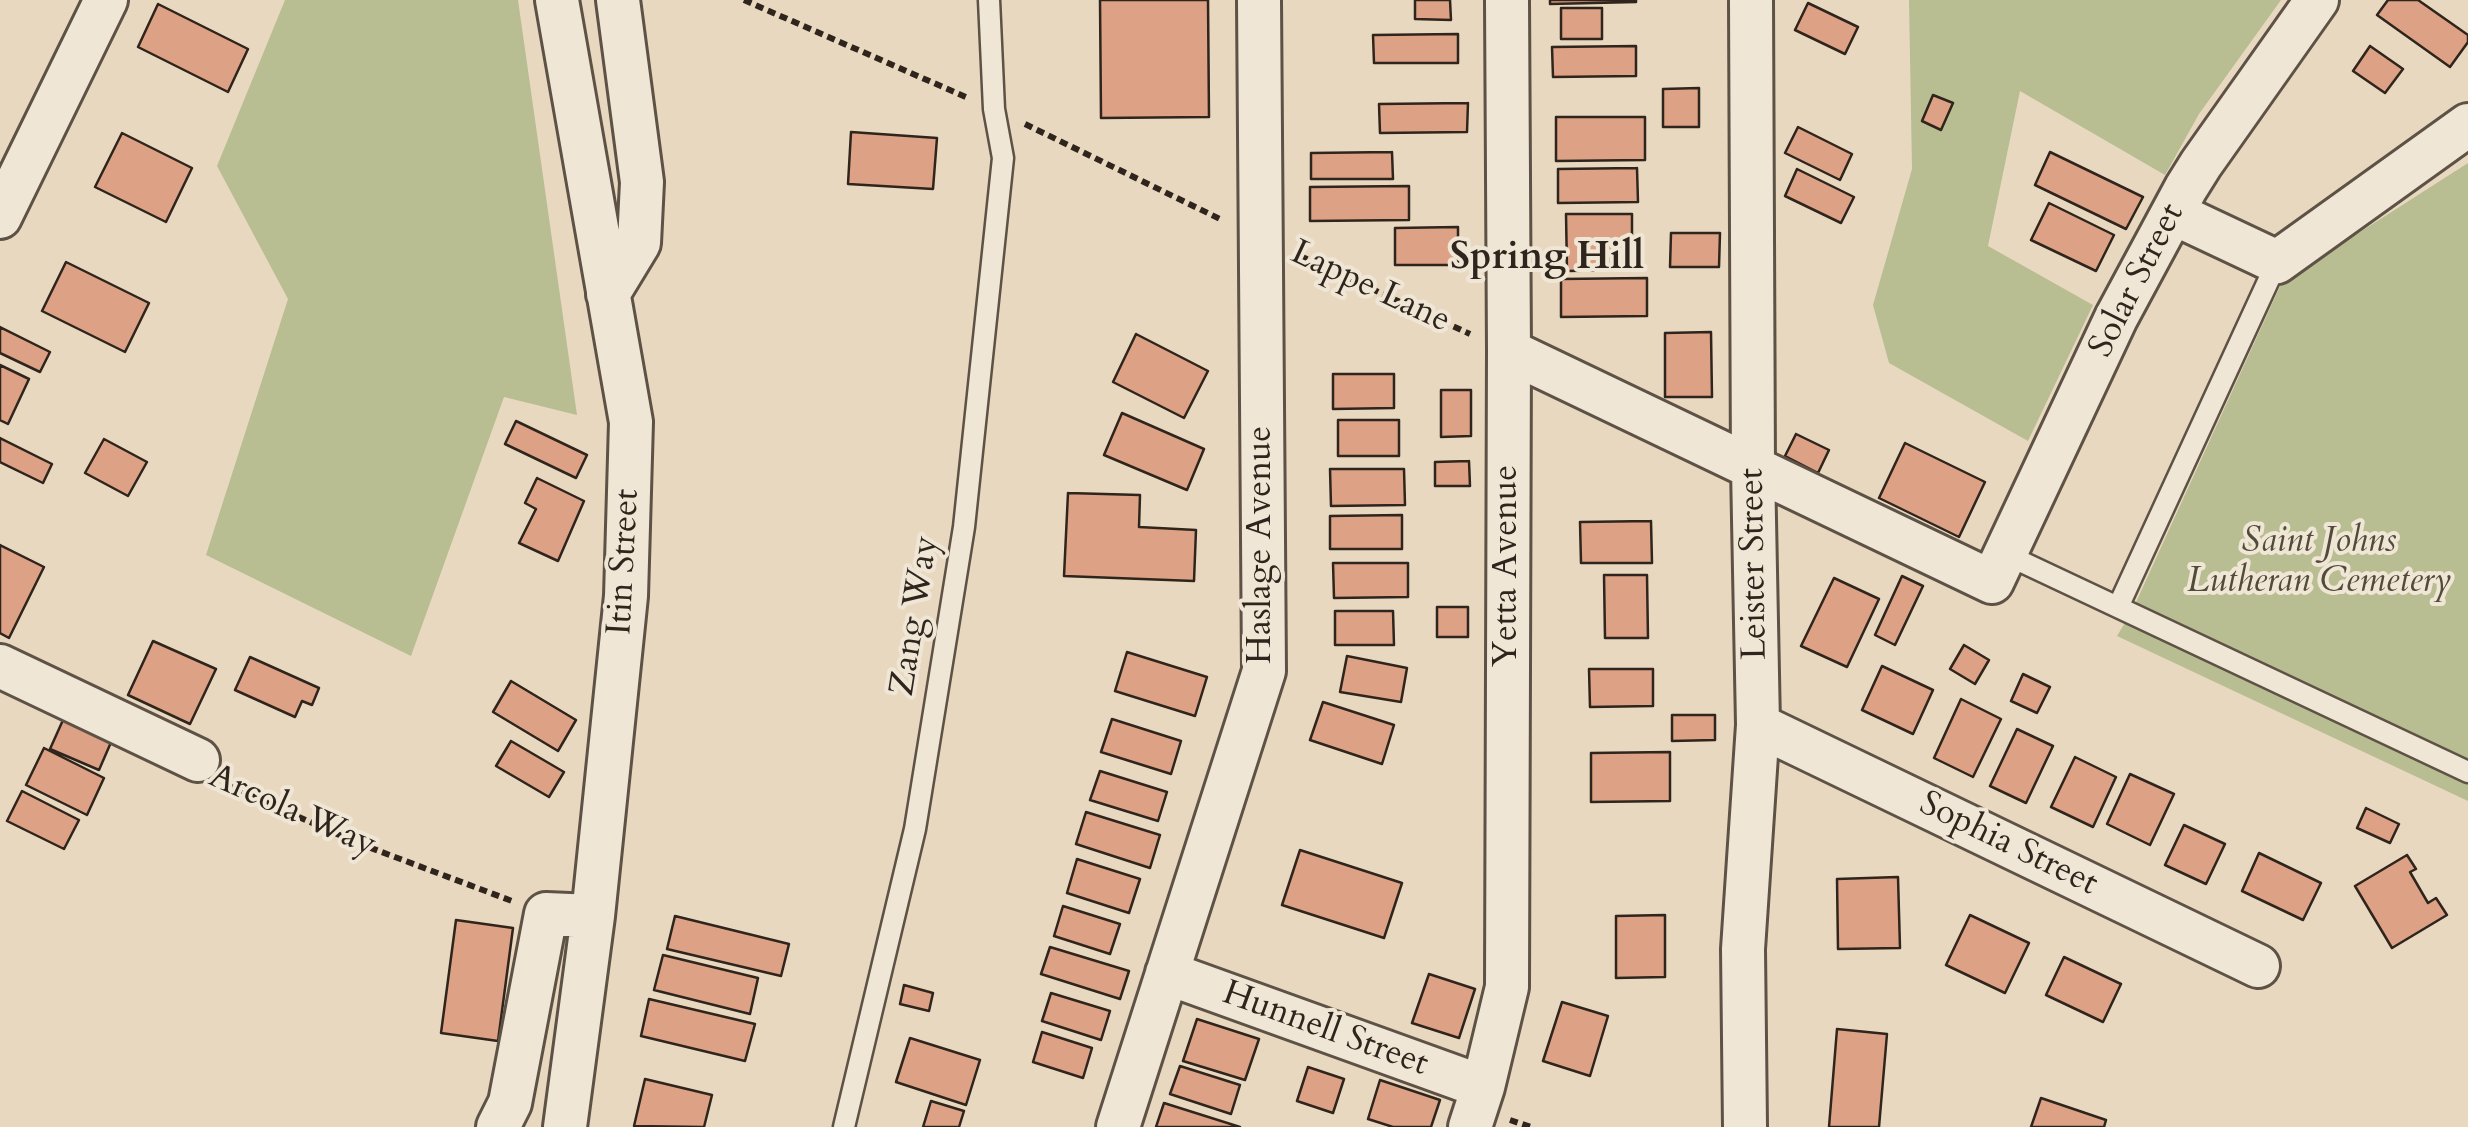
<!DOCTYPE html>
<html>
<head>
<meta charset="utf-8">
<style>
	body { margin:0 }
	canvas { display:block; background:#e8d8c0 }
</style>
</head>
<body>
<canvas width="2468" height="1127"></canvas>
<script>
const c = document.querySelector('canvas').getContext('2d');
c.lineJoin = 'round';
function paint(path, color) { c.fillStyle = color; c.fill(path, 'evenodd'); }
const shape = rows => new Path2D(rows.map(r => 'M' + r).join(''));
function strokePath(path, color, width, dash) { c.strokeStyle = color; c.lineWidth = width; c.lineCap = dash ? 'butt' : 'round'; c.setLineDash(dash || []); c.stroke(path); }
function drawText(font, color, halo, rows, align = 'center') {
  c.font = font + ' Cardo,serif'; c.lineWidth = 8; c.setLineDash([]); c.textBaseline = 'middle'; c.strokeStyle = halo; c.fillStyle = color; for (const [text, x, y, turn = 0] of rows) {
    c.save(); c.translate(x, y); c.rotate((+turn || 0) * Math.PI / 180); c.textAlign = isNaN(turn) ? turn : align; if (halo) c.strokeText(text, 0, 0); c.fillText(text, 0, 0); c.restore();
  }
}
paint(shape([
	[285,0,518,0,577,415,504,397,411,656,206,555,288,299,217,166],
	[1909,0,2281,0,2199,114,2165,175,2020,91,1988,246,2093,305,2028,441,1889,363,1873,305,1912,169],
	[2468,163,2468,801,2117,636,2132,611,2282,282]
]), '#b8be91');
const building = shape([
	[1100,0,1208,0,1209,117,1101,118,1100,0],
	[1415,0,1450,0,1451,20,1415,19,1415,0],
	[1550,0,1636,0,1636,2,1550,4,1550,0],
	[2388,0,2418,0,2468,35,2468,42,2450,67,2377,15,2388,0],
	[1808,3,1858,27,1845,54,1795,30,1808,3],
	[158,4,248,49,228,92,138,47,158,4],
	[1561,8,1602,8,1602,39,1561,39,1561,8],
	[1458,34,1458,63,1374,63,1373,35,1458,34],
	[1636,46,1636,76,1553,77,1552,47,1636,46],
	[2370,46,2403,69,2385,93,2353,71,2370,46],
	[1699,88,1699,127,1663,127,1663,89,1699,88],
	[1933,95,1953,103,1941,130,1922,121,1933,95],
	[1468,103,1467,132,1380,133,1379,104,1468,103],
	[1556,117,1645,117,1645,160,1556,161,1556,117],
	[1798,127,1852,154,1840,180,1785,153,1798,127],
	[851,132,937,138,933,189,848,184,851,132],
	[122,133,192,168,166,222,95,187,122,133],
	[1392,152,1393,179,1311,179,1311,153,1392,152],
	[2050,152,2143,197,2126,229,2035,185,2050,152],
	[1637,168,1638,202,1558,203,1558,169,1637,168],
	[1797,169,1854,197,1841,223,1785,196,1797,169],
	[1409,186,1409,220,1310,221,1310,187,1409,186],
	[2049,203,2114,235,2096,271,2031,240,2049,203],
	[1566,214,1632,214,1632,270,1567,271,1566,214],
	[1458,227,1458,265,1395,265,1395,228,1458,227],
	[1671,233,1720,233,1719,267,1670,267,1671,233],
	[66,262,149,303,125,352,42,311,66,262],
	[1647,278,1647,316,1561,317,1561,279,1647,278],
	[0,327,50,352,40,372,0,353,0,327],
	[1711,332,1712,397,1665,397,1665,333,1711,332],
	[1136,334,1208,371,1184,418,1113,382,1136,334],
	[0,365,29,379,8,424,0,420,0,365],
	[1333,374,1394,374,1394,408,1333,409,1333,374],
	[1441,390,1471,390,1471,436,1441,437,1441,390],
	[1122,413,1204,449,1187,490,1104,455,1122,413],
	[1338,420,1399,420,1399,456,1338,456,1338,420],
	[516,421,587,455,576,478,505,444,516,421],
	[1796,434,1829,450,1818,473,1785,456,1796,434],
	[0,438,52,464,43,483,0,462,0,438],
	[104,439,147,462,128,496,85,473,104,439],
	[1905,443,1985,482,1959,537,1879,498,1905,443],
	[1469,461,1470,486,1435,486,1435,462,1469,461],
	[1330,469,1404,469,1405,505,1331,506,1330,469],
	[537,478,584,501,558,561,519,543,536,509,525,503,537,478],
	[1068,493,1140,495,1139,527,1196,530,1194,581,1064,576,1068,493],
	[1402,515,1402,549,1330,549,1330,516,1402,515],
	[1651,521,1652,563,1581,563,1580,522,1651,521],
	[0,545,44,567,9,638,0,633,0,545],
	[1333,563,1408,563,1408,597,1334,598,1333,563],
	[1604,575,1647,575,1648,638,1605,638,1604,575],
	[1902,576,1923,586,1895,645,1875,635,1902,576],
	[1834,578,1879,599,1847,667,1801,646,1834,578],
	[1437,607,1468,607,1468,637,1437,637,1437,607],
	[1335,611,1393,611,1394,645,1335,645,1335,611],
	[153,641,216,669,190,724,128,695,153,641],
	[1964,645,1989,660,1975,684,1950,669,1964,645],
	[1127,652,1207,677,1195,716,1115,691,1127,652],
	[1347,656,1407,668,1401,702,1340,692,1347,656],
	[250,657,319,688,312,705,302,701,295,717,235,690,250,657],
	[1882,666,1933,690,1913,734,1862,710,1882,666],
	[1589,669,1653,669,1653,706,1590,707,1589,669],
	[2023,674,2050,687,2037,713,2011,701,2023,674],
	[511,681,576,720,558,751,493,712,511,681],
	[1961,699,2001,719,1973,777,1934,758,1961,699],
	[1323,702,1394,725,1382,764,1310,740,1323,702],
	[1672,715,1715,715,1715,740,1672,741,1672,715],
	[1112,719,1181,741,1171,774,1101,752,1112,719],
	[63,720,112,740,99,770,50,749,63,720],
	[2017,729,2053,746,2026,803,1990,786,2017,729],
	[511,741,564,772,549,797,496,766,511,741],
	[44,748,104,778,87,815,26,785,44,748],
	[1670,752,1670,801,1591,802,1591,753,1670,752],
	[2075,757,2116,777,2093,827,2051,807,2075,757],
	[1100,771,1167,792,1158,821,1090,800,1100,771],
	[2130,774,2174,794,2150,845,2107,824,2130,774],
	[22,791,79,820,64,849,7,821,22,791],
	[2366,808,2399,824,2390,843,2357,828,2366,808],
	[1086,812,1160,835,1150,868,1076,844,1086,812],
	[2184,825,2225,844,2206,884,2165,865,2184,825],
	[1300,850,1402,883,1384,938,1282,905,1300,850],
	[2259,853,2321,883,2303,920,2242,891,2259,853],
	[2407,855,2416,869,2410,872,2428,903,2436,898,2447,915,2392,948,2355,886,2407,855],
	[1077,859,1140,879,1129,913,1067,893,1077,859],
	[1898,877,1900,948,1838,949,1837,879,1898,877],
	[1063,906,1120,924,1110,954,1054,936,1063,906],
	[1665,915,1665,977,1616,978,1616,916,1665,915],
	[1970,915,2029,943,2005,993,1946,965,1970,915],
	[675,916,789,944,781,976,667,949,675,916],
	[456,920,513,928,498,1041,441,1033,456,920],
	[1050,947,1129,971,1120,999,1041,974,1050,947],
	[663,955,758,978,750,1014,654,990,663,955],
	[2064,957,2121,984,2103,1022,2046,995,2064,957],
	[1429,974,1475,989,1459,1038,1412,1023,1429,974],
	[904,985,933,993,929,1011,900,1004,904,985],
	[1051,993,1110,1011,1101,1040,1042,1021,1051,993],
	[649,999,755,1024,745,1061,641,1036,649,999],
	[1562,1002,1608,1016,1590,1076,1543,1061,1562,1002],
	[1197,1019,1259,1039,1245,1080,1183,1061,1197,1019],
	[1837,1029,1887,1034,1879,1127,1829,1127,1837,1029],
	[1042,1032,1092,1048,1083,1078,1033,1062,1042,1032],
	[910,1038,980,1060,966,1105,896,1082,910,1038],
	[1180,1066,1240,1085,1231,1114,1170,1094,1180,1066],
	[1308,1067,1344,1079,1333,1113,1297,1101,1308,1067],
	[645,1079,712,1095,704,1127,634,1126,645,1079],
	[1380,1080,1440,1100,1431,1127,1393,1127,1368,1119,1380,1080],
	[2041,1098,2106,1120,2104,1127,2031,1127,2041,1098],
	[931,1101,964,1111,959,1127,923,1127,931,1101],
	[1164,1103,1240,1127,1156,1127,1164,1103]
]);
paint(building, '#dda185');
strokePath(building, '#2f251c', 2.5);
const service = shape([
	[2005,554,2468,772],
	[2118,607,2277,262],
	[844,1127,915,829,964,527,1003,158,994,109,989,0]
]);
const minor = shape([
	[557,0,631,422,626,596,593,916,565,1127],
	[2173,213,2277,262,2468,125],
	[0,217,106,0],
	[608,294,639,243,642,182,618,0],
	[1509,351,1992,582,2116,318,2186,188,2201,164,2317,0],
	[0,666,198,760],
	[1758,725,2258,966],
	[1167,973,1483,1087],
	[498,1127,510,1103,546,914,593,916],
	[1118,1127,1264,671,1259,0],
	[1470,1127,1483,1087,1507,987,1509,351,1507,0],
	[1745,1127,1743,949,1758,725,1753,468,1751,0]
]);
strokePath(service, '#5d5245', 25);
strokePath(minor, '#5d5245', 48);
strokePath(shape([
	[744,0,968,98],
	[1025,124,1220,219],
	[1300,256,1470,334],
	[227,785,355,842,512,901],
	[1510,1120,1531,1127]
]), '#2f251c', 6, [8, 5]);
strokePath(service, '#f0e6d6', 20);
strokePath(minor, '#f0e6d6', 42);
drawText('35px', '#2f251c', '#f0e6d6', [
	["Solar Street",2138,281,-63],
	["Lappe Lane",1370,288,25],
	["Haslage Avenue",1262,545,-90],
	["Itin Street",625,562,-87],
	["Leister Street",1755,564,-91],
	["Yetta Avenue",1508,566,-90],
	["Zang Way",916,616,-81],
	["Arcola Way",292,812,24],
	["Sophia Street",2008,845,26],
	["Hunnell Street",1325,1030,20]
]);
drawText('italic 35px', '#514b39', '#f0e6d6', [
	["Saint Johns",2319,543],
	["Lutheran Cemetery",2319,583]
]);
drawText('bold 38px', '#2f251c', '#f0e6d6', [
	["Spring Hill",1547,259]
]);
</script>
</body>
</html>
